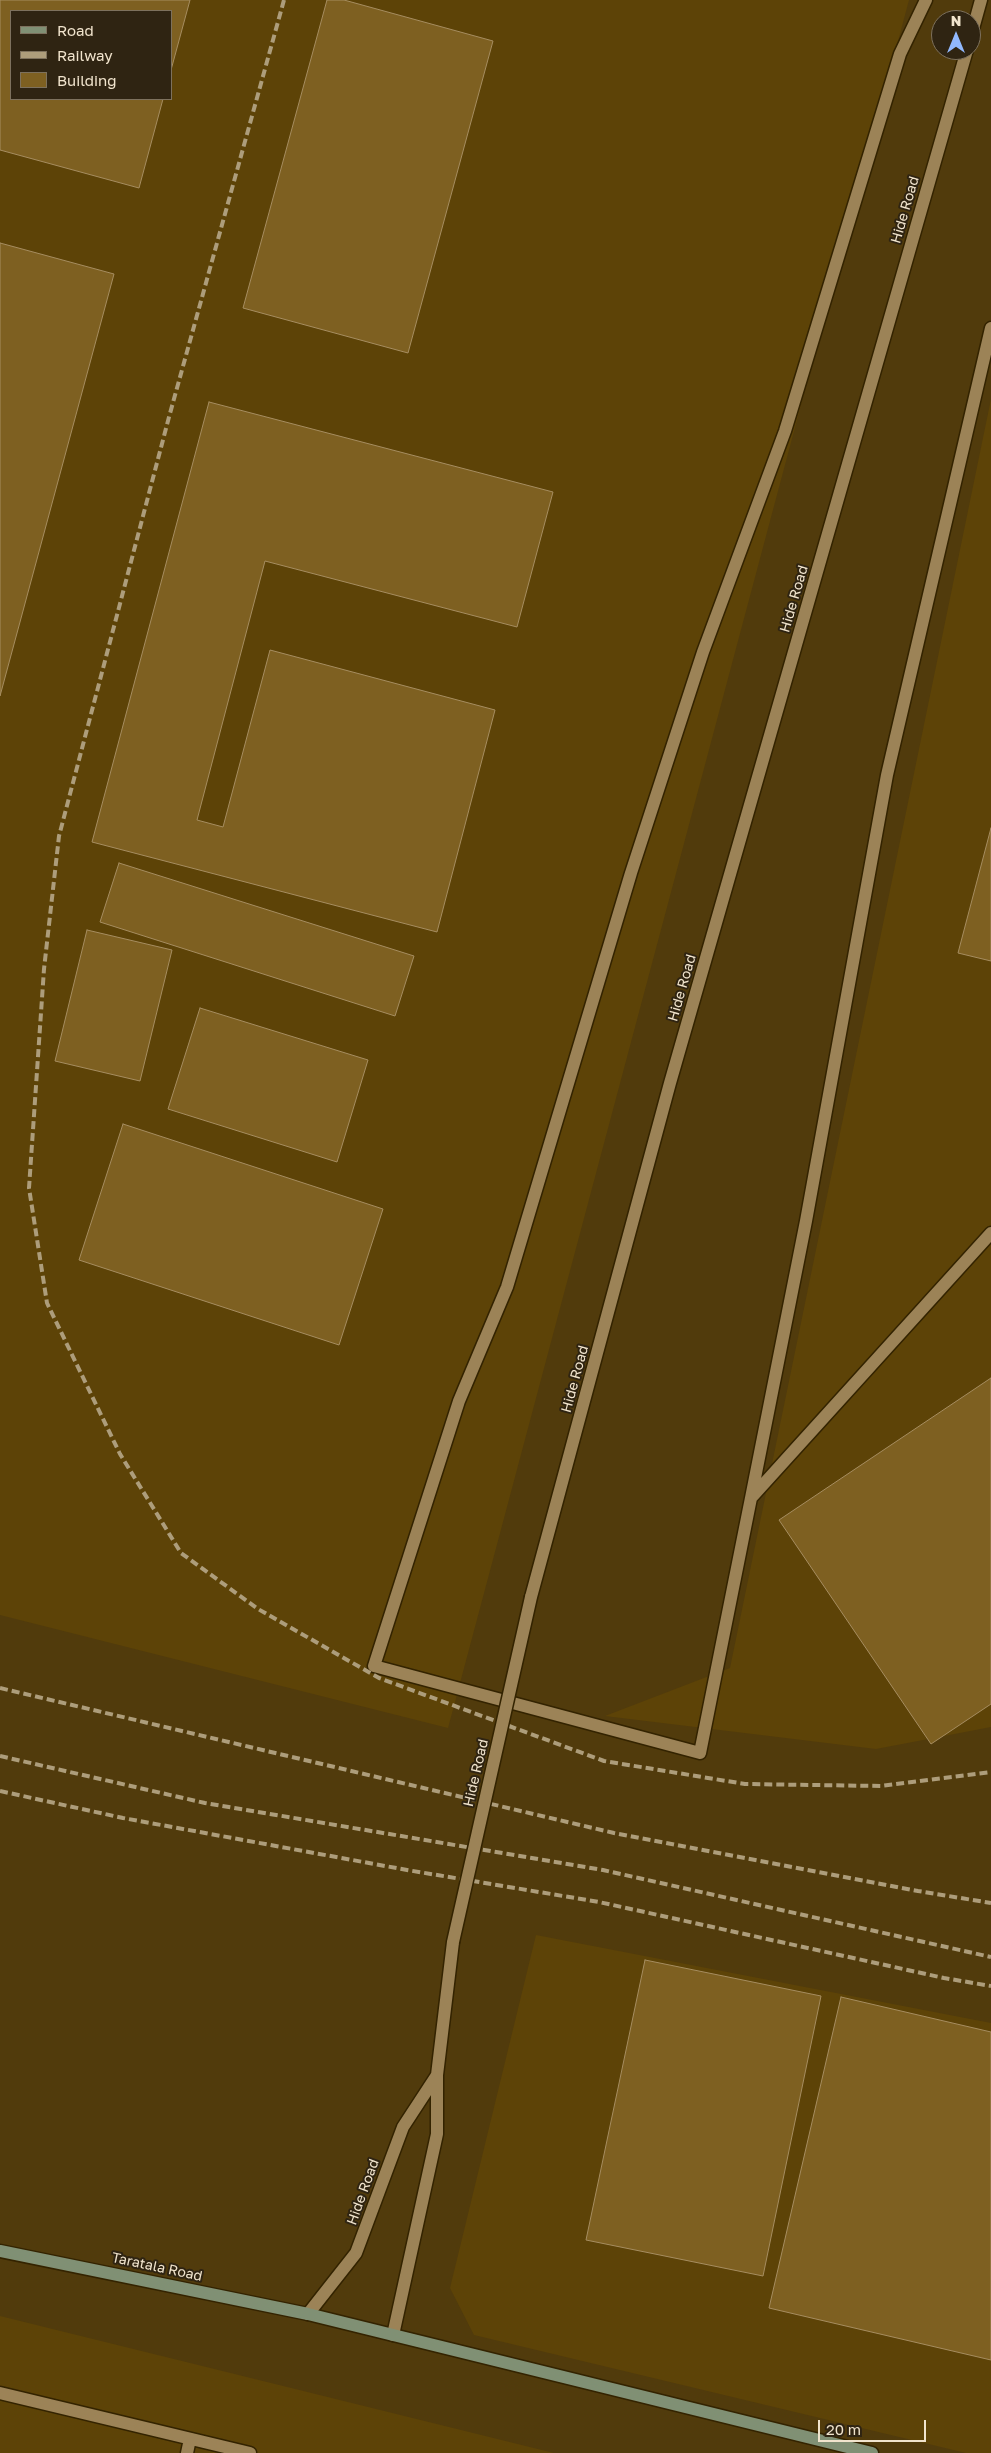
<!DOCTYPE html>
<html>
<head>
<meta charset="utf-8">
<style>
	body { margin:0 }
	#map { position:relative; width:991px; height:2453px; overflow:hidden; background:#513b0c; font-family:"Golos Text",sans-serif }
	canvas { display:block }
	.legend { position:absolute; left:10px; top:10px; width:162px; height:90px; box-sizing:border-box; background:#2f2412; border:1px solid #7d715d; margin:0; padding:6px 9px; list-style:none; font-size:15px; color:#f1e4cd }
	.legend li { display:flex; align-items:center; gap:10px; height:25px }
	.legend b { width:25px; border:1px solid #7d715d }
	.north { position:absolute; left:931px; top:10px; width:50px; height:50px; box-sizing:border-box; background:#2f2412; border:1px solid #7d715d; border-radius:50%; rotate:0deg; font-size:14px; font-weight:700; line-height:20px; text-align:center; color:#f1e4cd }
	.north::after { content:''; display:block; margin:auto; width:18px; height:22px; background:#91b8fd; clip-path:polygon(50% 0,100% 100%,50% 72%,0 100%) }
	.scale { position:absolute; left:818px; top:2420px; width:108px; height:22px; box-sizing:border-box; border:2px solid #f1e4cd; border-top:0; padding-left:6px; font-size:15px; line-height:18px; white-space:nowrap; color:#f1e4cd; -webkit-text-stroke:4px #2f2412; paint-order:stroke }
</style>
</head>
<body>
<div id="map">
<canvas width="991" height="2453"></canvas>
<ul class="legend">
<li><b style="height:6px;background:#809074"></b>Road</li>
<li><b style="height:6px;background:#ad9d7b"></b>Railway</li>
<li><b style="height:14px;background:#7e6021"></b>Building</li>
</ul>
<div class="north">N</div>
<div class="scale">20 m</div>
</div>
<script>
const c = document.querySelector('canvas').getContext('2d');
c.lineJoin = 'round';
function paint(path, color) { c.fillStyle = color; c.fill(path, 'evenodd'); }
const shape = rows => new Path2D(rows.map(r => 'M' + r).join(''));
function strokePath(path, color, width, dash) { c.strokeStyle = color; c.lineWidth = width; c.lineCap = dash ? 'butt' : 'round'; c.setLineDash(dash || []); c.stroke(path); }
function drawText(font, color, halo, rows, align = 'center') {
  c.font = font + ' "Golos Text",sans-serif'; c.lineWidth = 4; c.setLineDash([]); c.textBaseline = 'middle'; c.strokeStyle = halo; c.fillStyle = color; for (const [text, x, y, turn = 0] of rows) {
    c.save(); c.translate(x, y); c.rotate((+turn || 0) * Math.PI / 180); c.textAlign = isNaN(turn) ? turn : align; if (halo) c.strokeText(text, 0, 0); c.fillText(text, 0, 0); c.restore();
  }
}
paint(shape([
	[0,0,909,0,448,1728,0,1615],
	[11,11,171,11,171,99,11,99],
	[991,399,991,1727,876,1749,605,1716,730,1668],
	[536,1935,991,2023,991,2453,966,2453,474,2335,450,2288],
	[0,2316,554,2453,0,2453]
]), '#5d4307');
const building = shape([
	[0,0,190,0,171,70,171,11,11,11,11,99,163,99,139,188,0,150,0,0],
	[327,0,344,0,493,41,408,353,243,308,327,0],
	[0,243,114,274,0,696,0,243],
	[209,402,553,492,517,627,265,561,197,820,223,827,270,650,495,710,437,932,92,842,209,402],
	[991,828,991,961,958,953,991,828],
	[119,863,414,956,395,1016,100,922,119,863],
	[87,930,172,950,140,1081,55,1061,87,930],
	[200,1008,368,1060,337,1162,168,1109,200,1008],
	[123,1124,383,1209,339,1345,79,1260,123,1124],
	[991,1378,991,1704,931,1744,779,1520,991,1378],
	[645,1960,821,1996,763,2276,586,2240,645,1960],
	[841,1997,991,2032,991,2360,769,2308,841,1997]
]);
paint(building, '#7e6021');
strokePath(building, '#a68d60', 1);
const service = shape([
	[926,0,900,54,785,431,703,652,631,873,507,1287,459,1401,374,1666,700,1753,751,1498,991,1233],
	[751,1498,806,1221,887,775,991,328],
	[0,2393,250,2453],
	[187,2453,190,2439]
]);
const tertiary = shape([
	[971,36,981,0],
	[531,1597,670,1083,967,50],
	[308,2314,356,2253,403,2127,437,2075],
	[393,2335,437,2134,437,2075,453,1942]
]);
const secondary = shape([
	[0,2251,308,2314,872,2453]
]);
strokePath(service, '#332300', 15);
strokePath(tertiary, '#332300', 15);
strokePath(secondary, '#332300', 15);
strokePath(service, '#9c8357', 12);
strokePath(tertiary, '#9c8357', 12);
strokePath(secondary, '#809074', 12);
strokePath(shape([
	[284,0,169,417,59,836,44,969,29,1188,47,1303,120,1454,181,1553,258,1609,379,1678,604,1761,745,1784,881,1786,991,1772],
	[0,1688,614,1833,918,1891,991,1903],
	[0,1756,205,1803,603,1870,991,1957],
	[0,1791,123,1818,407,1870,599,1902,944,1978,991,1986]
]), '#ad9d7b', 4, [8, 4]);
const tertiaryBridge = shape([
	[453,1942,531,1597]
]);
strokePath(tertiaryBridge, '#332300', 15, []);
strokePath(tertiaryBridge, '#9c8357', 12);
drawText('14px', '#f1e4cd', '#2f2412', [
	["Hide Road",905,210,-74],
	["Hide Road",794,599,-74],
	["Hide Road",682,988,-74],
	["Hide Road",575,1379,-75],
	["Hide Road",476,1773,-77],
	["Hide Road",363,2192,-70],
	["Taratala Road",157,2267,12]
]);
</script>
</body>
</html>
